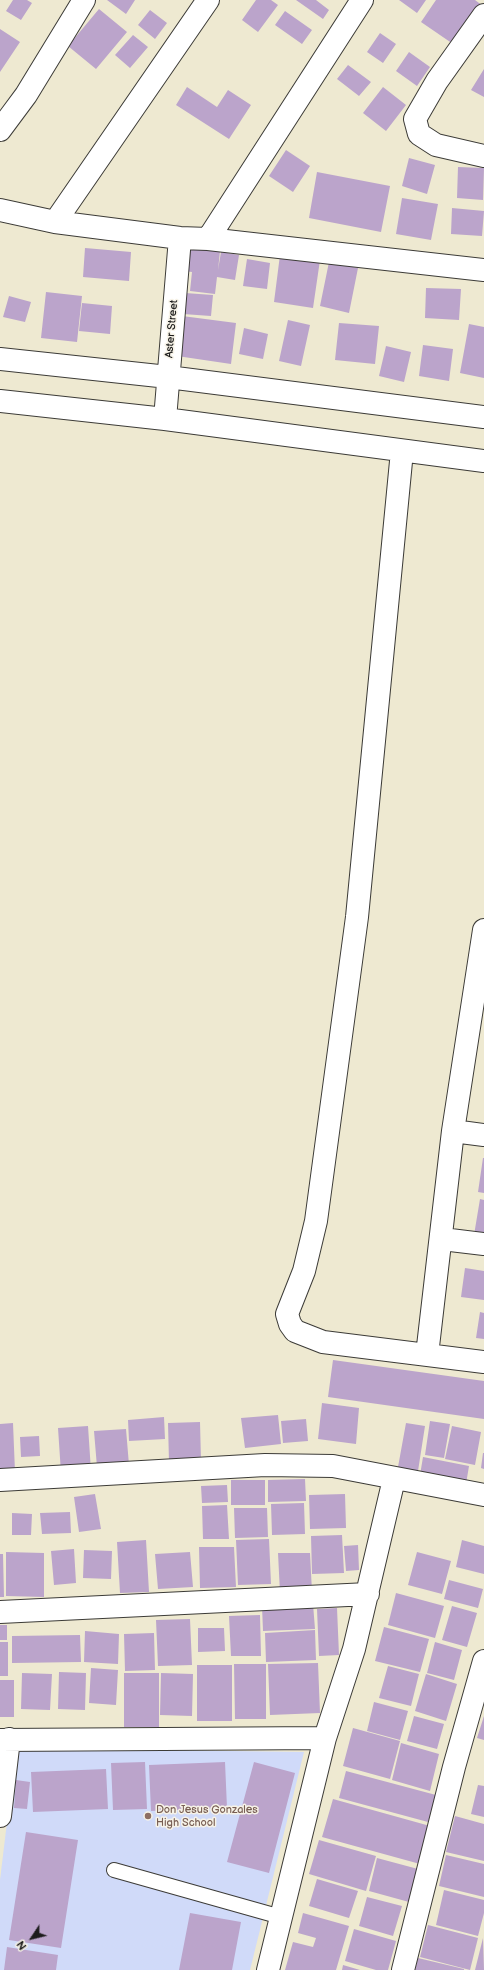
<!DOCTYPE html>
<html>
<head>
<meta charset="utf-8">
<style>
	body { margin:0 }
	#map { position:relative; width:484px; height:1970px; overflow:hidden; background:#eee9d1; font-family:"Balsamiq Sans",sans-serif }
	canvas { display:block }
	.north { position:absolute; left:12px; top:1918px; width:40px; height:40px; -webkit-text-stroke:3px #f7f3e8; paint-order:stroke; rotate:235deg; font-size:11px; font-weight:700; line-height:16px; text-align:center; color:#1c1c1c }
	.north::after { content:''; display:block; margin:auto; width:14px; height:18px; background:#1c1c1c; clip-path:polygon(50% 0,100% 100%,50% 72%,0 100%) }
</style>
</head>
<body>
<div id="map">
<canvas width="484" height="1970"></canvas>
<div class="north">N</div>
</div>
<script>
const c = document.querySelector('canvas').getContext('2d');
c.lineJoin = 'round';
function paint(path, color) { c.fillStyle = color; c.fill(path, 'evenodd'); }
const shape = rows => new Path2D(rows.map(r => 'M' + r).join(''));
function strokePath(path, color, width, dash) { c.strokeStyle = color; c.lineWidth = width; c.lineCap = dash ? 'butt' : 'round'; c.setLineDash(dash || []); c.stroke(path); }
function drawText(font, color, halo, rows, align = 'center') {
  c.font = font + ' "Balsamiq Sans",sans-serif'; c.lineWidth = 3; c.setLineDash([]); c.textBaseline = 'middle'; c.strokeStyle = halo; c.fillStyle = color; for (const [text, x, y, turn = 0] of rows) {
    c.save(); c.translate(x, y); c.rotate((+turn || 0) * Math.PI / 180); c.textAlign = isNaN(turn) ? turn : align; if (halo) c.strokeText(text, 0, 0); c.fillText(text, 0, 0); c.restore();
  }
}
paint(shape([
	[16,1748,304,1752,250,1970,0,1970,0,1880]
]), '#d0daf9');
paint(shape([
	[13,0,27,0,32,3,21,20,6,11],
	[107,0,135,0,126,14],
	[256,0,271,0,278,5,258,32,242,20],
	[296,0,316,0,329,10,323,19],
	[399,0,426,0,417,13],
	[436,0,475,0,483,6,456,46,421,22],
	[99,9,127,32,96,69,68,46],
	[150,10,167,23,155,39,138,25],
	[285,11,312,30,302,44,275,25],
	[0,29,20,42,0,72],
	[380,33,396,44,383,63,367,52],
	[133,35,148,47,130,68,115,55],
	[409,52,430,67,417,86,396,71],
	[348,65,371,82,359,96,337,79],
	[484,69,484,97,471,90],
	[187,87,217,107,228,90,251,105,229,139,176,105],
	[383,87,406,105,386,131,363,113],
	[286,150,310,166,293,192,269,176],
	[409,158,435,165,427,194,402,186],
	[458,167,484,168,483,200,457,198],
	[317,172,390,186,381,232,309,218],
	[402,198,438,204,431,240,396,234],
	[452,208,484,211,482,236,451,234],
	[187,247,220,251,218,270,221,252,239,255,235,280,217,277,215,294,190,291,192,272,183,271],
	[85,248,131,252,129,281,83,277],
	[280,255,320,260,313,308,274,302],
	[247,259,270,263,267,289,243,286],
	[329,262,358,268,349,313,320,306],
	[426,288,461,289,459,320,425,318],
	[46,292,82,296,77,342,41,338],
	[185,293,213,295,211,316,183,314],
	[9,296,31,302,25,322,3,317],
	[82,303,112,306,110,334,79,331],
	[182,316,236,323,231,364,177,356],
	[288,320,310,325,301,366,279,361],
	[339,323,379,326,375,364,335,360],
	[469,324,484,327,484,378,460,373],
	[244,328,268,334,263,359,239,354],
	[423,345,453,349,449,381,419,376],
	[386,346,411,352,404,382,379,376],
	[483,1158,484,1158,484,1193,478,1192],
	[480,1199,484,1200,484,1237,474,1235],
	[465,1268,484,1271,484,1300,461,1297],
	[480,1312,484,1313,484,1339,476,1338],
	[333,1360,484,1381,484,1419,328,1397],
	[322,1403,359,1408,356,1444,318,1439],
	[278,1415,281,1444,245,1448,241,1418],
	[164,1417,165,1439,129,1441,128,1420],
	[306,1419,308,1441,283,1443,281,1421],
	[430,1421,450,1424,444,1458,425,1455],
	[200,1422,201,1461,169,1462,168,1423],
	[13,1423,15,1472,0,1473,0,1424],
	[406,1423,425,1426,418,1471,398,1467],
	[88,1426,91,1471,61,1473,58,1428],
	[452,1426,481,1432,475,1465,445,1459],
	[126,1429,129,1465,97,1467,94,1431],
	[39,1436,40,1456,21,1457,20,1437],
	[483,1453,484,1453,484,1469,481,1468],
	[423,1457,469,1466,466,1484,420,1475],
	[305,1479,306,1501,268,1502,268,1480],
	[231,1480,265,1480,265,1505,231,1505],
	[227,1485,228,1502,202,1503,201,1486],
	[95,1494,101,1529,79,1532,74,1497],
	[345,1494,346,1528,310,1529,309,1495],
	[304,1503,305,1534,272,1535,271,1504],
	[227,1505,229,1539,203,1539,202,1506],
	[234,1508,267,1508,268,1537,235,1538],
	[70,1512,71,1533,42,1534,40,1513],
	[12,1513,32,1514,31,1535,12,1535],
	[342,1535,344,1573,312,1574,311,1536],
	[269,1539,271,1584,238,1585,236,1540],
	[146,1540,149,1592,120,1593,117,1542],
	[462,1540,484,1546,484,1574,456,1567],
	[358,1545,359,1570,346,1571,344,1546],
	[199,1547,234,1547,236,1587,200,1588],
	[74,1549,76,1583,54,1585,51,1551],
	[84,1550,112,1551,111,1579,83,1578],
	[6,1552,44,1553,44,1597,6,1596],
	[190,1552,193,1587,158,1589,155,1554],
	[417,1552,451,1561,442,1594,408,1585],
	[278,1553,310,1553,312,1592,280,1593],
	[0,1554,3,1554,4,1597,0,1597],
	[449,1580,483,1589,478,1608,444,1599],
	[396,1593,444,1606,435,1638,388,1625],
	[313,1604,315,1629,263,1631,262,1606],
	[452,1606,477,1613,467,1647,442,1640],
	[337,1608,339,1655,319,1656,317,1609],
	[260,1615,261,1656,231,1656,229,1616],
	[190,1619,192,1665,158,1666,156,1620],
	[0,1625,7,1625,7,1640,0,1640],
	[384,1627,429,1639,420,1672,375,1661],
	[198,1628,224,1628,225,1651,198,1652],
	[315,1630,316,1660,266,1662,265,1633],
	[85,1631,119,1634,118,1664,84,1662],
	[154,1633,155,1670,125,1671,124,1634],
	[80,1635,81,1662,12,1663,12,1636],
	[0,1642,8,1642,8,1676,0,1676],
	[435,1642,462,1650,454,1680,427,1673],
	[318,1663,320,1713,270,1715,268,1664],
	[234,1664,266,1664,266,1719,235,1719],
	[197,1665,232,1665,232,1721,197,1721],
	[388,1666,419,1674,411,1706,379,1698],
	[91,1668,118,1670,116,1705,89,1703],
	[59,1672,86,1673,85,1710,58,1709],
	[22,1673,52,1674,50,1710,21,1709],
	[124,1673,159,1673,159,1727,124,1727],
	[161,1673,193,1674,192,1716,160,1715],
	[426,1674,457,1684,446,1721,415,1711],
	[0,1680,14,1680,14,1717,0,1717],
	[374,1702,408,1711,400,1740,367,1731],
	[414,1716,444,1724,437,1749,407,1741],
	[484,1716,484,1740,477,1738],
	[353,1728,400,1741,390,1779,343,1766],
	[401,1743,439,1754,430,1791,392,1780],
	[145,1762,147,1809,113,1810,111,1763],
	[225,1762,227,1808,151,1811,149,1765],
	[254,1762,295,1773,269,1873,227,1862],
	[106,1769,108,1809,33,1812,31,1772],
	[346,1771,436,1795,428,1822,339,1798],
	[16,1780,30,1782,27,1809,14,1808],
	[478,1785,484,1786,484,1817,471,1814],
	[333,1799,430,1826,420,1864,322,1837],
	[455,1816,484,1824,484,1861,446,1852],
	[26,1832,78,1840,61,1948,9,1940],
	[319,1840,376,1856,366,1891,309,1874],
	[446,1855,484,1864,484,1897,439,1886],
	[377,1858,418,1869,409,1902,369,1891],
	[317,1879,358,1891,349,1918,309,1906],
	[444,1890,484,1900,484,1913,478,1936,436,1925],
	[367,1897,402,1906,393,1936,359,1926],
	[190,1913,241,1922,232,1970,179,1970],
	[303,1913,349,1926,336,1970,285,1970,293,1942,313,1947,316,1938,298,1933],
	[428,1925,478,1938,470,1970,420,1957],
	[354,1929,396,1941,388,1970,376,1970,345,1961],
	[483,1938,484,1970,475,1970],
	[7,1947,58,1955,56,1970,4,1970],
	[418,1958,464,1969,464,1970,415,1970],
	[343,1965,360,1970,342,1970]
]), '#bba4cb');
const lane = shape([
	[114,1870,281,1917]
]);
const street = shape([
	[484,15,437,81,415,119,419,134,436,145,484,156],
	[0,130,26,95,84,0],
	[0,210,55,222,180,238,208,239,484,270],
	[55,222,208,0],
	[208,239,362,0],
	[0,359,168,377,484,417],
	[0,401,165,419,484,461],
	[165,419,180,238],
	[402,451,357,917,316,1221,304,1271,287,1314,290,1324,295,1331,323,1342,484,1362],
	[453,1131,484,1135],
	[442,1239,484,1244],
	[427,1355,453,1131,484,930],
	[0,1480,265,1465,333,1466,484,1495],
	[0,1612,368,1594],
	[0,1740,325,1738],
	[0,1816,9,1739],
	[268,1970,325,1738,354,1649,394,1479],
	[403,1970,454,1767,484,1661]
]);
strokePath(lane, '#3c3b37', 16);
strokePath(street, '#3c3b37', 24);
strokePath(lane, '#fff', 14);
strokePath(street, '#fff', 22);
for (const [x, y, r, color] of [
	[148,1816,4,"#8d6e63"]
]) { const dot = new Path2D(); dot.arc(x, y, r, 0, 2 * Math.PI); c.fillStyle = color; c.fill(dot); strokePath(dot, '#f7f3e8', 1.5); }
drawText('11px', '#1c1c1c', '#f7f3e8', [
	["Aster Street",172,329,-85]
]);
drawText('11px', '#785e54', '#f7f3e8', [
	["Don Jesus Gonzales",156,1810],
	["High School",156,1823]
], 'left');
</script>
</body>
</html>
